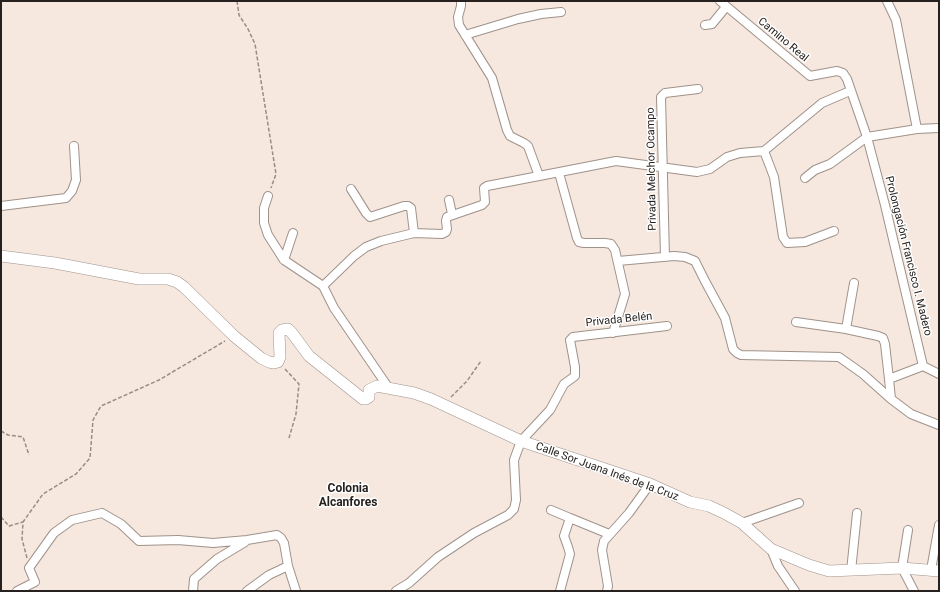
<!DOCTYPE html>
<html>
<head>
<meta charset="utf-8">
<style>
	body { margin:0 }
	#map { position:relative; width:940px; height:592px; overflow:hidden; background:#f6e8df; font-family:Roboto,sans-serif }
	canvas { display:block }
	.frame { position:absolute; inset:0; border:2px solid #26211e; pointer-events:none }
</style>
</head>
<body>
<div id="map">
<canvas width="940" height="592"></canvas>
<div class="frame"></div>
</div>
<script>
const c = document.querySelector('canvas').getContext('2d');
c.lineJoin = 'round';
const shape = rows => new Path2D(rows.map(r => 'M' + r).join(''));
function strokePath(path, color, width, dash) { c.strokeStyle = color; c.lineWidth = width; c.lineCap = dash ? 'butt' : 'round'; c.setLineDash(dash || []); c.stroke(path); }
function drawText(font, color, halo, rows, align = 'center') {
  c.font = font + ' Roboto,sans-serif'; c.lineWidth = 3; c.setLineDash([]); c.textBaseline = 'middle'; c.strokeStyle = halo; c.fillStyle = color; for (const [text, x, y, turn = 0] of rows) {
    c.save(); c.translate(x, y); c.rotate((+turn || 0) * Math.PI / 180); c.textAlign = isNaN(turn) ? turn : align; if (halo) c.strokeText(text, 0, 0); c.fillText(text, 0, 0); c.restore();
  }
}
const street = shape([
	[461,1,461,6,458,17,459,25,492,78,507,130,510,136,524,143,528,146,539,176,616,161,697,172,710,169,727,157,740,153,764,151,822,103,850,91],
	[720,1,810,76,837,71,843,73,847,79,867,137,885,205,923,366,889,379,891,399,911,414,939,425],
	[887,1,896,20,917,129],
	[705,25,712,24,726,7],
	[465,35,518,19,541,14,561,12],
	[764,151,774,177,783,237,787,243,805,242,834,231],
	[559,173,577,238,579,242,584,243,605,243,611,244,615,250,625,294,613,333],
	[805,178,815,170,830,164,867,137,917,129,939,128],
	[351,189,366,213,370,217,404,206,408,206,411,208,414,233],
	[268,196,264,208,264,223,268,235,284,260,323,286,334,308,388,387],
	[449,200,452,214],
	[1,206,66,198,72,191,76,180,74,146],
	[665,257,661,97,665,93,698,89],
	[284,260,293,233],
	[618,261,674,256,685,257,695,261,705,281,725,318,733,349,737,353,741,355,839,357,863,374,891,399],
	[323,286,354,256,366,247,381,241,414,233,442,234,446,232,447,229,446,221,447,217,482,205,485,202,484,188,487,186,539,176],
	[796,322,846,329,878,336,883,338,885,344,889,379],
	[846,329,854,283],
	[923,366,939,374],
	[551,510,570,518,564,536,568,547,570,554,560,591],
	[570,518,609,534],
	[742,523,799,503],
	[908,530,902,568,914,591],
	[771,549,778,566,795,591],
	[931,570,939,525],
	[851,571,857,513],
	[17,591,35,582,29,568,54,533,72,520,102,513,121,524,139,541,178,540,213,543,247,540,277,535,281,538,284,543,288,566,296,591],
	[193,591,194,579,217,559,245,542],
	[247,591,269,575,288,566],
	[396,591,409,583,438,557,474,533,508,515,514,509,516,500,514,460,521,441,550,410,564,384,575,376,575,367,570,340,573,337,667,326],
	[607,591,608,586,602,550,604,541,629,513,650,484]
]);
const secondary = shape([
	[1,256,55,263,139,279,168,279,177,282,184,287,234,336,261,358,269,362,274,363,278,362,280,357,279,333,282,330,288,329,292,333,309,356,363,399,366,399,369,397,369,390,377,386,414,393,431,399,521,441,650,484,690,502,709,506,724,513,742,523,771,549,809,565,829,571,902,568,939,571]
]);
strokePath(street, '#9f928a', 10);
strokePath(secondary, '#9f928a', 12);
strokePath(shape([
	[237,1,239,15,248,29,255,44,276,174,271,188],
	[285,369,299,384,296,414,289,438],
	[451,397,467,381,481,361],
	[1,431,8,435,23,437,29,455],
	[1,517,9,526,23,522],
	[27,558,22,539,23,522,43,494,76,474,90,458,93,420,101,406,159,380,225,341]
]), '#978d87', 1.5, [4, 2]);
strokePath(street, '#fff', 8);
strokePath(secondary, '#fff', 11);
drawText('11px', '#26211e', '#fff', [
	["Camino Real",783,40,40],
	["Privada Melchor Ocampo",652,169,-91],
	["Prolongación Francisco I. Madero",908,256,76],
	["Privada Belén",619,320,-6],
	["Calle Sor Juana Inés de la Cruz",607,472,20]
]);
drawText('bold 12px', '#26211e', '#fff', [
	["Colonia",348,489],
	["Alcanfores",348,503]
]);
</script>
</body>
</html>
